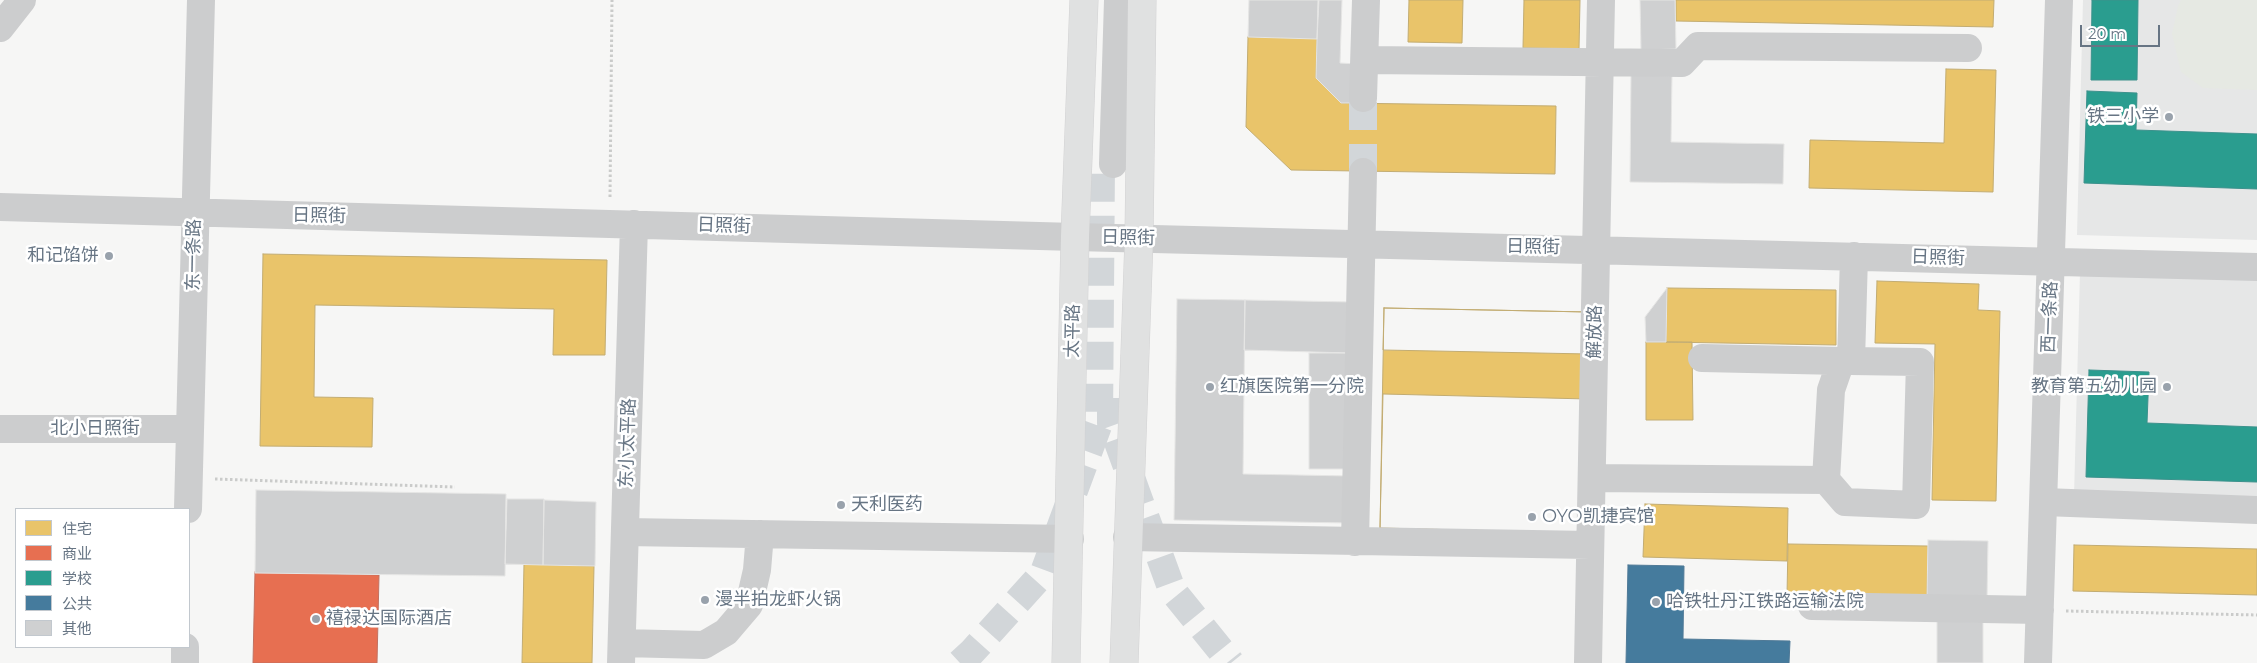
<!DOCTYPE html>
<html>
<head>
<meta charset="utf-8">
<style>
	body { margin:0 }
	#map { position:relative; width:2257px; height:663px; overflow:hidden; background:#f6f6f5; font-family:Montserrat,"Noto Sans SC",sans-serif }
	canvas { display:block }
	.legend { position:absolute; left:15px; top:508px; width:175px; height:140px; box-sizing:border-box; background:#fff; border:1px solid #c2c8ce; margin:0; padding:6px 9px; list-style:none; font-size:15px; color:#677584 }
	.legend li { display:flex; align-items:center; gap:10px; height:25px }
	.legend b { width:25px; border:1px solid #c2c8ce }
	.scale { position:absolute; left:2080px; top:25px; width:80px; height:22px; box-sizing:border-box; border:2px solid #677584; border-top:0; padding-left:6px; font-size:15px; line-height:18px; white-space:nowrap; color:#677584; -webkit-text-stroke:4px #fff; paint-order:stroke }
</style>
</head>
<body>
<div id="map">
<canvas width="2257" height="663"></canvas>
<ul class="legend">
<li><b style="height:14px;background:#e9c46a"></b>住宅</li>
<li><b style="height:14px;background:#e76f51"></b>商业</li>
<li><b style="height:14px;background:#2a9d8f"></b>学校</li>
<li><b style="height:14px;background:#457b9d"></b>公共</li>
<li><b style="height:14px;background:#cfd0d1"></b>其他</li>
</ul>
<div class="scale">20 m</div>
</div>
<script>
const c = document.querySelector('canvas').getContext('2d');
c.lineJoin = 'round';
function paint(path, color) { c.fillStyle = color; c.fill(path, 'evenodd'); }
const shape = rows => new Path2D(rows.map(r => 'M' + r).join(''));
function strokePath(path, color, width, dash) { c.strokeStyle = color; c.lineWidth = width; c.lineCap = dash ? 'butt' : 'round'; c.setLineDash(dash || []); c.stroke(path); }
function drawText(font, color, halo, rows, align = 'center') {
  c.font = font + ' Montserrat,"Noto Sans SC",sans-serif'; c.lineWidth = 5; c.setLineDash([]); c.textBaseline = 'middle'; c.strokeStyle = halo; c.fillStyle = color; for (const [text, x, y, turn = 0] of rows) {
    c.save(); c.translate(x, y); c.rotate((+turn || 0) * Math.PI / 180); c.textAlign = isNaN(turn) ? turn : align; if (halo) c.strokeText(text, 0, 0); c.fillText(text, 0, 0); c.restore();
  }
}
paint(shape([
	[2083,0,2257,0,2257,240,2077,235],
	[2080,272,2257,278,2257,502,2074,496]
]), '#e6e7e7');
paint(shape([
	[2181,0,2257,0,2257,90,2203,88,2181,72,2172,34,2178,6]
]), '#e6e9e3');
const homes = shape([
	[1409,0,1463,0,1462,43,1408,42,1409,0],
	[1524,0,1580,0,1579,49,1523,48,1524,0],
	[1676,0,1994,0,1993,27,1676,21,1676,0],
	[1248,37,1317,38,1316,78,1341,103,1556,106,1555,174,1291,170,1246,127,1248,37],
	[1946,69,1996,70,1993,192,1809,188,1810,140,1944,143,1946,69],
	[263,254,607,260,605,355,553,355,554,309,315,305,314,397,373,398,372,447,260,446,263,254],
	[1877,281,1979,284,1978,310,2000,311,1996,501,1932,500,1935,344,1875,343,1877,281],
	[1667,288,1836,290,1836,345,1666,342,1667,288],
	[1384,308,1589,312,1585,533,1380,529,1384,308],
	[1384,308,1589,312,1589,354,1383,350,1384,308],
	[1646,342,1692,342,1693,420,1646,420,1646,342],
	[1383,394,1588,399,1586,533,1380,528,1383,394],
	[1645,504,1788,508,1787,561,1643,557,1645,504],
	[1788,544,1928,546,1927,597,1787,595,1788,544],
	[2074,545,2257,549,2257,595,2073,591,2074,545],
	[524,564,594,566,592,663,522,663,524,564]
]);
paint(homes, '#e9c46a');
strokePath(homes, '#c2ac72', 1);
const shops = shape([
	[255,572,379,575,377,663,253,663,255,572]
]);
paint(shops, '#e76f51');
strokePath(shops, '#c17160', 1);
const schools = shape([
	[2092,0,2138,0,2137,80,2091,80,2092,0],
	[2087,91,2137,93,2136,130,2257,134,2257,189,2084,183,2087,91],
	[2089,370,2149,372,2147,423,2257,427,2257,482,2086,477,2089,370]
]);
paint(schools, '#2a9d8f');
strokePath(schools, '#3c918c', 1);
const public = shape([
	[1628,565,1684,566,1683,639,1790,641,1789,663,1626,663,1628,565]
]);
paint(public, '#457b9d');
strokePath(public, '#4f7996', 1);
const building = shape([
	[1249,0,1319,0,1317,39,1248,37,1249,0],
	[1318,0,1342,0,1340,63,1357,64,1356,103,1341,103,1316,78,1318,0],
	[1640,0,1675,0,1676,49,1641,50,1640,0],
	[1631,75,1672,76,1671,142,1784,144,1783,184,1630,182,1631,75],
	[1667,288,1666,342,1646,342,1645,317,1667,288],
	[1177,299,1245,300,1243,474,1350,476,1349,523,1174,520,1177,299],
	[1245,300,1351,302,1350,353,1244,350,1245,300],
	[1309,353,1350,353,1349,469,1309,469,1309,353],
	[256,490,506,494,505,576,255,573,256,490],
	[507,499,544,499,543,565,505,564,507,499],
	[544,500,596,502,595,566,543,565,544,500],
	[1928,540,1988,541,1987,599,1927,597,1928,540],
	[1937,621,1983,622,1983,663,1937,663,1937,621]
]);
paint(building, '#cfd0d1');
strokePath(building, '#e5e5e4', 1);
strokePath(shape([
	[1363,172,1363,98],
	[1111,398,1111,423,1172,590,1231,663],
	[960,663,972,652,1044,572,1099,423,1101,163]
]), '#d2d6d9', 28, [28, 14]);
const major = shape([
	[1066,663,1075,237,1084,0],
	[1124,663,1139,239,1142,0]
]);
strokePath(major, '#d2d2d3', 29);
strokePath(shape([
	[610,197,612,0],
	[215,479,455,487],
	[2066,611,2257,615]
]), '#cacbca', 3, [2.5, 2.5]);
strokePath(shape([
	[0,28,22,0],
	[1365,60,1682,63,1698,46,1968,48],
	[1363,98,1366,0],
	[1113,164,1118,0],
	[0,207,1075,237,2257,267],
	[1702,358,1841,361,1851,361,1920,362,1916,505,1845,502,1826,480,1831,390,1841,361],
	[1851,361,1854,256],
	[0,429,190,429],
	[1592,478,1826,480],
	[2044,502,2257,510],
	[188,509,201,0],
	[625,532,1070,539],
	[1127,537,1590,545],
	[1355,542,1363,172],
	[1812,606,2040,610],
	[622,643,704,645,726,632,749,605,757,570,760,534],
	[185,663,185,647],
	[621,663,634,224],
	[1588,663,1601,0],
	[2038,663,2059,0]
]), '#cccdce', 28);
strokePath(major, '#e0e1e1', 28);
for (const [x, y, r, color] of [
	[2169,117,5,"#99a2ac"],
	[109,256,5,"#99a2ac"],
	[1210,387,5,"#99a2ac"],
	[2167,387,5,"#99a2ac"],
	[841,505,5,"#99a2ac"],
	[1532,517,5,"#99a2ac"],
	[705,600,5,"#99a2ac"],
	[1656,602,5,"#99a2ac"],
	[316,619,5,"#99a2ac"]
]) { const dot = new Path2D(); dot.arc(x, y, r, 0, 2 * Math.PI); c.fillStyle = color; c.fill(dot); strokePath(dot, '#fff', 2); }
drawText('18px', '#677584', '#fff', [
	["铁三小学",2159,117,"right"],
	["和记馅饼",99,256,"right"],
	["红旗医院第一分院",1220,387],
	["教育第五幼儿园",2157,387,"right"],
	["天利医药",851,505],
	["OYO凯捷宾馆",1542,517],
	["漫半拍龙虾火锅",715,600],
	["哈铁牡丹江铁路运输法院",1666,602],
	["禧禄达国际酒店",326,619]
], 'left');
drawText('18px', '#677584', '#fff', [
	["日照街",319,216,1],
	["日照街",724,226,2],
	["日照街",1128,238,1],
	["日照街",1533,247,1],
	["东一条路",194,255,-89],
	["日照街",1938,258,2],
	["西一条路",2050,317,-88],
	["太平路",1073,331,-89],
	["解放路",1595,332,-89],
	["北小日照街",95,429],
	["东小太平路",628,443,-88]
]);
</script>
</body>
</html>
